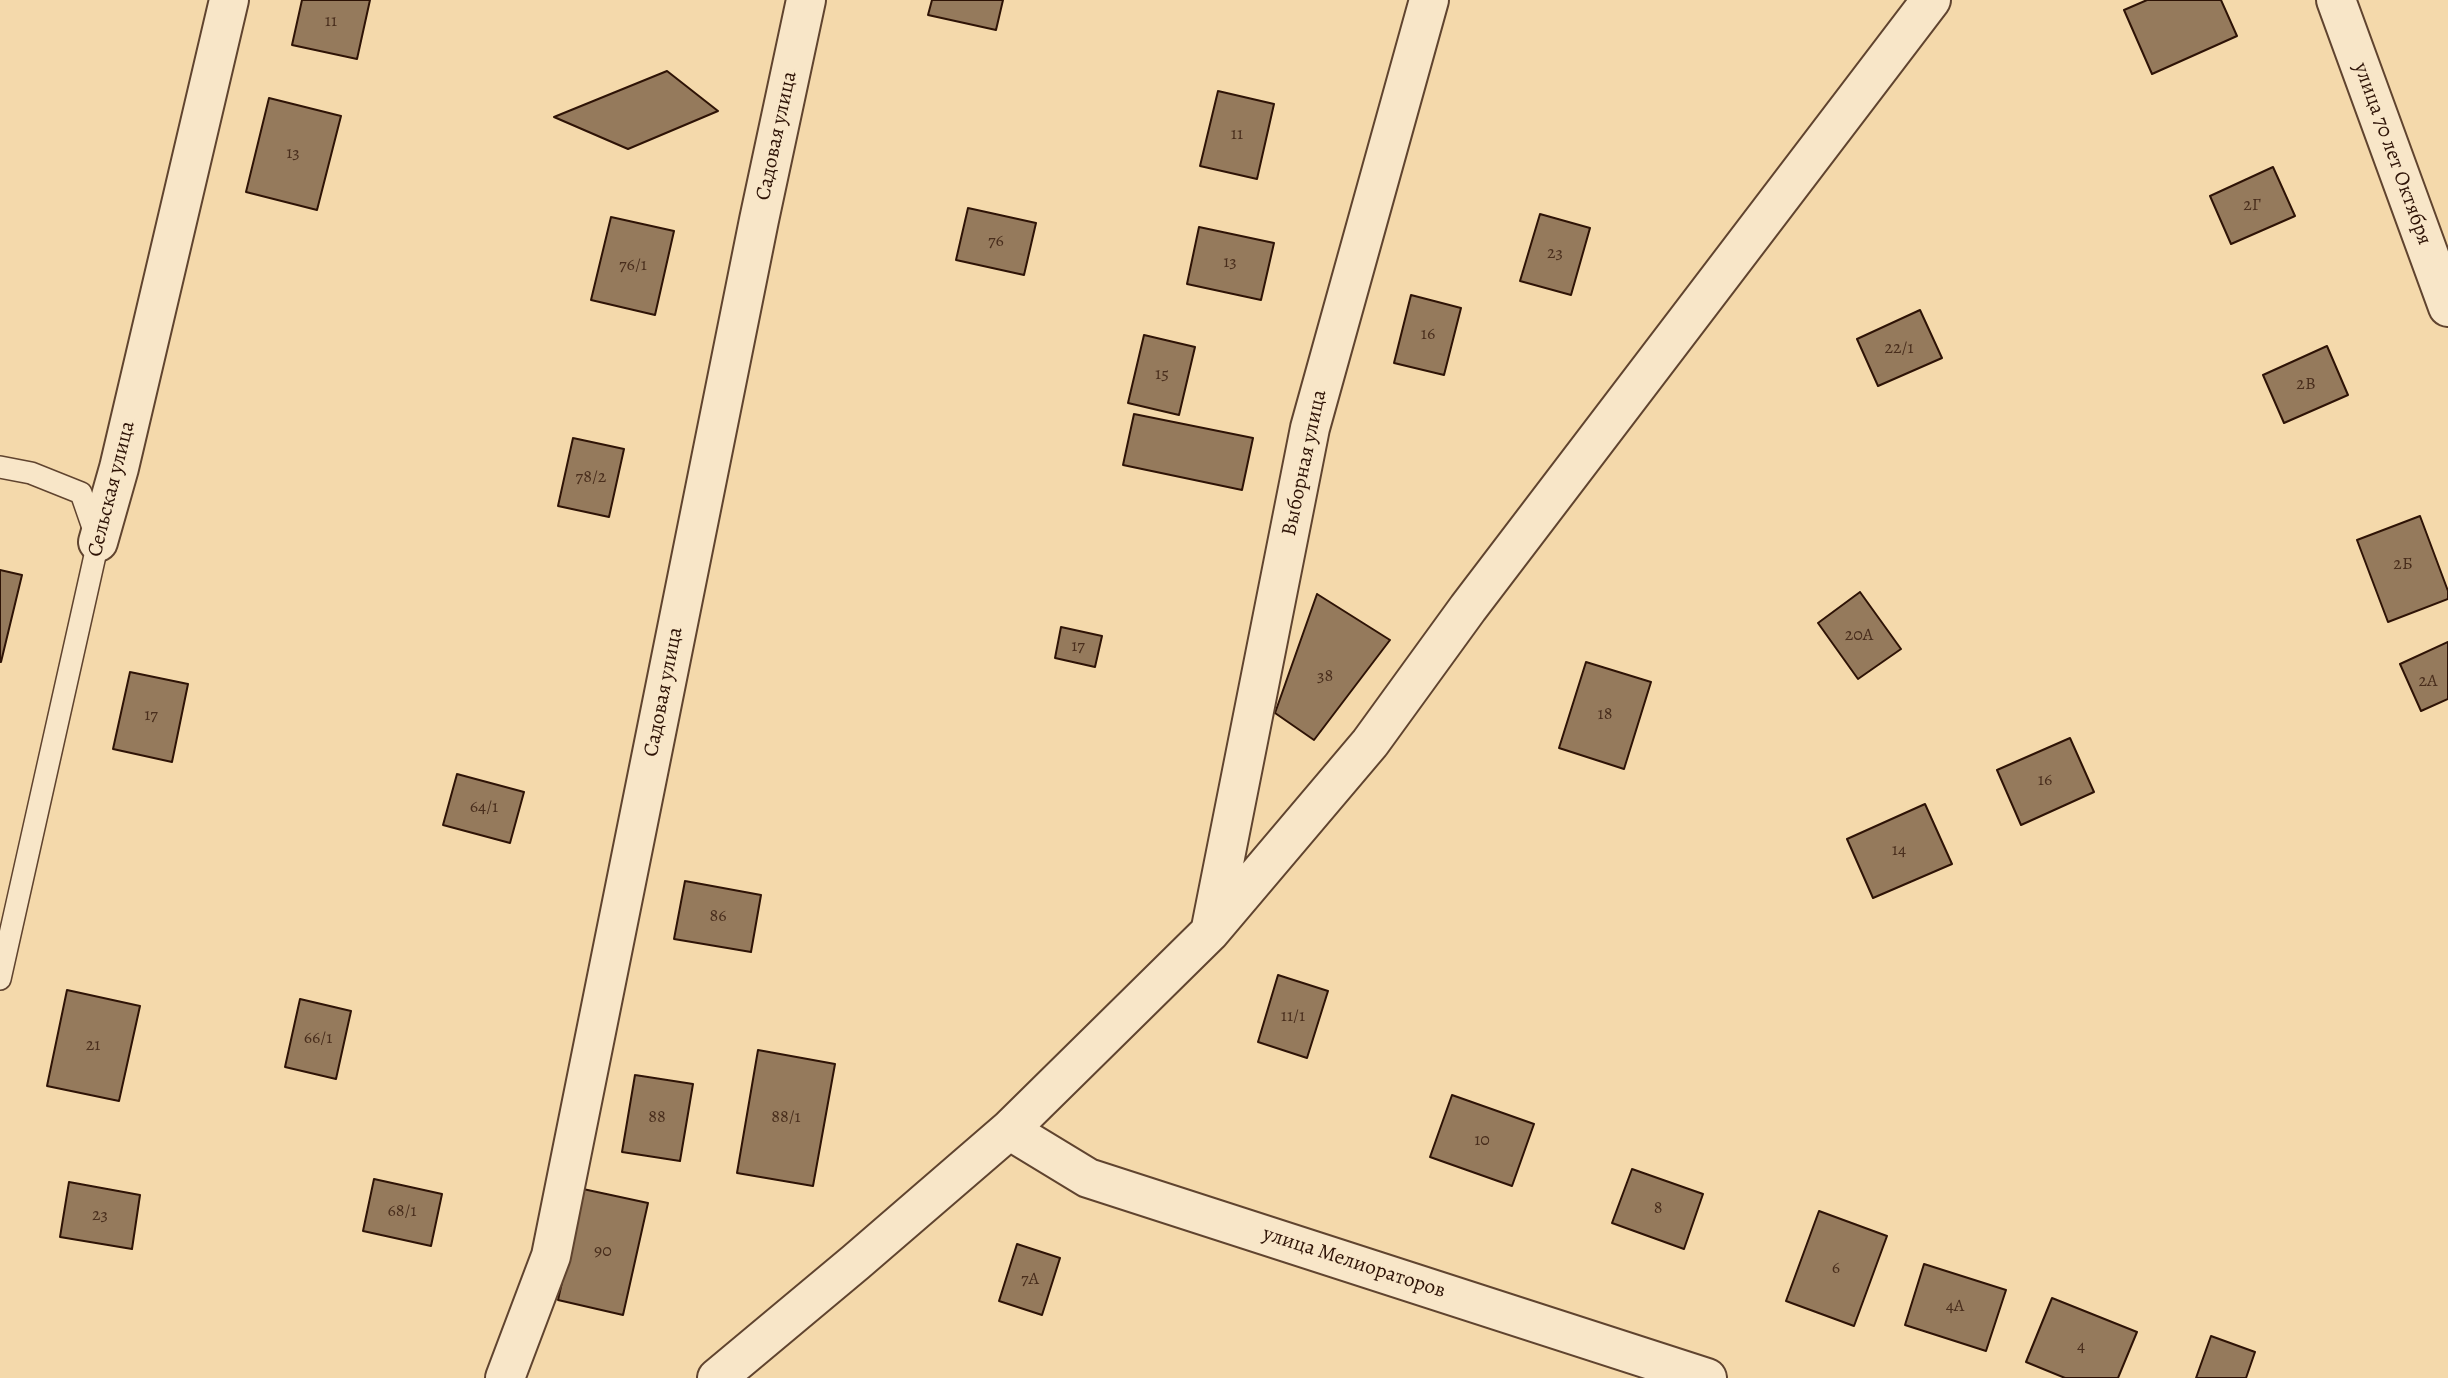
<!DOCTYPE html>
<html>
<head>
<meta charset="utf-8">
<style>
	body { margin:0 }
	canvas { display:block; background:#f4d9ab }
</style>
</head>
<body>
<canvas width="2448" height="1378"></canvas>
<script>
const context = document.querySelector('canvas').getContext('2d');
context.lineJoin = 'round';
function fill(path, color) {
  context.fillStyle = color;
  context.fill(path, 'evenodd');
}
function toPath(rows) {
  const path = new Path2D();
  for (const r of rows) {
    path.moveTo(r[0], r[1]);
    for (let i = 2; i < r.length; i += 2) path.lineTo(r[i], r[i + 1]);
  }
  return path;
}
function trace(path, color, width, dash) {
  context.strokeStyle = color;
  context.lineWidth = width;
  context.lineCap = dash ? 'butt' : 'round';
  context.setLineDash(dash || []);
  context.stroke(path);
}
function drawText(font, color, halo, rows, align = 'center') {
  context.font = font + ' Alegreya,serif';
  context.lineWidth = 7;
  context.setLineDash([]);
  context.textBaseline = 'middle';
  context.strokeStyle = halo;
  context.fillStyle = color;
  for (const [text, x, y, turn = 0] of rows) {
    context.save();
    context.translate(x, y);
    context.rotate((+turn || 0) * Math.PI / 180);
    context.textAlign = isNaN(turn) ? turn : align;
    if (halo) context.strokeText(text, 0, 0);
    context.fillText(text, 0, 0);
    context.restore();
  }
}
const building = toPath([
	[302,0,370,0,357,59,292,45,302,0],
	[932,0,1003,0,996,30,928,15,932,0],
	[2147,0,2221,0,2237,36,2152,74,2124,10,2147,0],
	[667,71,718,111,628,149,554,117,667,71],
	[1218,91,1274,104,1257,179,1200,166,1218,91],
	[269,98,341,116,317,210,246,192,269,98],
	[2273,167,2295,216,2231,244,2210,196,2273,167],
	[968,208,1036,223,1024,275,956,260,968,208],
	[1540,214,1590,228,1571,295,1520,281,1540,214],
	[611,217,674,231,655,315,591,300,611,217],
	[1199,227,1274,243,1261,300,1187,284,1199,227],
	[1411,295,1461,308,1444,375,1394,363,1411,295],
	[1920,310,1942,358,1878,386,1857,339,1920,310],
	[1144,335,1195,347,1179,415,1128,403,1144,335],
	[2327,346,2348,395,2284,423,2263,375,2327,346],
	[1134,414,1253,438,1242,490,1123,465,1134,414],
	[573,438,624,449,609,517,558,506,573,438],
	[2420,516,2448,591,2448,599,2388,622,2357,540,2420,516],
	[0,570,22,575,1,662,0,662,0,570],
	[1860,592,1901,649,1858,679,1818,623,1860,592],
	[1317,594,1390,640,1314,740,1275,713,1317,594],
	[1061,627,1102,636,1095,667,1055,658,1061,627],
	[2448,642,2448,699,2421,711,2400,664,2448,642],
	[1586,662,1651,682,1624,769,1559,748,1586,662],
	[130,672,188,684,172,762,113,749,130,672],
	[2070,738,2094,792,2021,825,1997,770,2070,738],
	[457,774,524,792,510,843,443,825,457,774],
	[1925,804,1952,864,1873,898,1847,839,1925,804],
	[685,881,761,895,751,952,674,939,685,881],
	[1278,975,1328,991,1307,1058,1258,1042,1278,975],
	[67,990,140,1006,119,1101,47,1086,67,990],
	[300,999,351,1011,336,1079,285,1067,300,999],
	[758,1050,835,1064,813,1186,737,1173,758,1050],
	[635,1075,693,1084,680,1161,622,1152,635,1075],
	[1452,1095,1534,1124,1512,1186,1430,1157,1452,1095],
	[1632,1169,1703,1194,1684,1249,1612,1223,1632,1169],
	[374,1179,442,1194,431,1246,363,1231,374,1179],
	[69,1182,140,1195,132,1249,60,1237,69,1182],
	[583,1189,648,1203,623,1315,558,1300,583,1189],
	[1819,1211,1887,1236,1854,1326,1786,1301,1819,1211],
	[1017,1244,1060,1258,1042,1315,999,1301,1017,1244],
	[1924,1264,2006,1290,1986,1351,1905,1325,1924,1264],
	[2052,1298,2137,1332,2118,1378,2065,1378,2026,1362,2052,1298],
	[2211,1336,2255,1352,2246,1378,2196,1378,2211,1336]
]);
fill(building, '#957a5c');
trace(building, '#2e1306', 2);
const lane = toPath([
	[0,467,31,473,81,493,98,542,0,979]
]);
const street = toPath([
	[2336,0,2448,307],
	[98,542,119,468,229,0],
	[1211,928,1310,428,1429,0],
	[1009,1130,1088,1178,1707,1378],
	[505,1378,551,1256,759,220,806,0],
	[717,1378,856,1262,1009,1130,1210,932,1370,743,1468,608,1931,0]
]);
trace(lane, '#60442f', 24);
trace(street, '#60442f', 42);
trace(lane, '#f8e6c8', 21);
trace(street, '#f8e6c8', 38);
drawText('18px', '#482d1c', null, [
	["11",331,22],
	["11",1237,135],
	["13",293,154],
	["2Г",2252,206],
	["76",996,242],
	["23",1555,254],
	["13",1230,263],
	["76/1",633,266],
	["16",1428,335],
	["22/1",1899,349],
	["15",1162,375],
	["2В",2306,385],
	["78/2",591,478],
	["2Б",2403,565],
	["20А",1859,636],
	["17",1078,647],
	["38",1325,677],
	["2А",2428,682],
	["18",1605,715],
	["17",151,716],
	["16",2045,781],
	["64/1",484,808],
	["14",1899,851],
	["86",718,917],
	["11/1",1293,1017],
	["66/1",318,1039],
	["21",93,1046],
	["88",657,1118],
	["88/1",786,1118],
	["10",1482,1141],
	["8",1658,1209],
	["68/1",402,1212],
	["23",100,1216],
	["90",603,1252],
	["6",1836,1269],
	["7А",1030,1280],
	["4А",1955,1307],
	["4",2081,1347]
]);
drawText('21px', '#2e1306', '#f8e6c8', [
	["Садовая улица",777,136,-78],
	["улица 70 лет Октября",2392,154,70],
	["Выборная улица",1305,463,-78],
	["Сельская улица",112,489,-76],
	["Садовая улица",664,692,-79],
	["улица Мелиораторов",1354,1263,18]
]);
</script>
</body>
</html>
